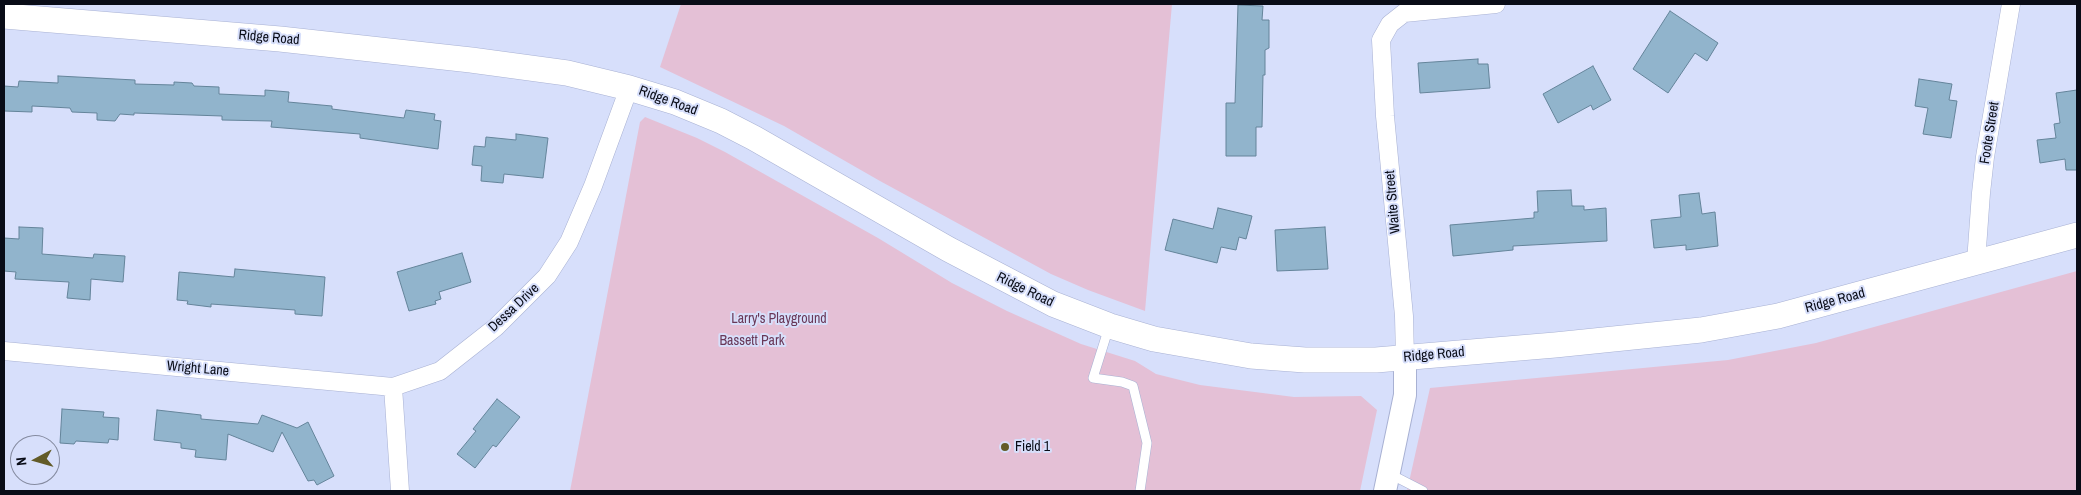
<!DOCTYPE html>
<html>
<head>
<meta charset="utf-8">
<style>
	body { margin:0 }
	#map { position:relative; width:2081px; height:495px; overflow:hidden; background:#d7dffb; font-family:"Archivo Narrow",sans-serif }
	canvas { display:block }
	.frame { position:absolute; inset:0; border:5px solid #090c17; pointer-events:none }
	.north { position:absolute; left:10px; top:435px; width:50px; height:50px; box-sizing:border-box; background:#d7dffb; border:1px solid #858ba0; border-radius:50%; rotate:264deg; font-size:14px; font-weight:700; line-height:20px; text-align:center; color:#090c17 }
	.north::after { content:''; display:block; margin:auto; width:18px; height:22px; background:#625b28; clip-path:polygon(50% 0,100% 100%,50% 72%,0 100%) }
</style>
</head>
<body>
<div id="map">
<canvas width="2081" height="495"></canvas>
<div class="frame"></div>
<div class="north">N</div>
</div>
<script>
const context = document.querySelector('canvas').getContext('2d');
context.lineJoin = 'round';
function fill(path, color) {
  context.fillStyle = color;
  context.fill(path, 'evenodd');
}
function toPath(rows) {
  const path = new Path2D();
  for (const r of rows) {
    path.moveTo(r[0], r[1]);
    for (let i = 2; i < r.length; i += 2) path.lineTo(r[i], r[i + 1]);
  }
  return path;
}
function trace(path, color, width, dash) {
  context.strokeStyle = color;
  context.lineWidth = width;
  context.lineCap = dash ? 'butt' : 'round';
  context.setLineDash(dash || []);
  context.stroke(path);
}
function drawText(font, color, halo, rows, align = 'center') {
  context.font = font + ' "Archivo Narrow",sans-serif';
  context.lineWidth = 4;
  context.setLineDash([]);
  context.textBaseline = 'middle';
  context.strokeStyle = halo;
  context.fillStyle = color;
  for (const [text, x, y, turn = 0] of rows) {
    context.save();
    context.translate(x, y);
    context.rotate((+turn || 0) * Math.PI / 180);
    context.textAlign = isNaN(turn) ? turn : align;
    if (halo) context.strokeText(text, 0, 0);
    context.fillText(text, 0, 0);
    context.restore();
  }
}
fill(toPath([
	[681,4,1172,4,1145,311,1088,290,1051,274,880,181,784,126,660,67],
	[645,117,697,138,725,152,878,238,952,283,1007,311,1081,344,1135,361,1156,374,1200,385,1294,397,1361,396,1377,410,1360,491,570,491,640,122],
	[2077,271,2077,491,1407,491,1430,388,1728,360,1816,343]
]), '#e4c0d6');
const building = toPath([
	[1238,5,1263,6,1262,20,1269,20,1269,48,1265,50,1265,75,1263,75,1262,127,1256,127,1256,156,1226,156,1226,103,1235,103,1238,5],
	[1670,11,1718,43,1707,61,1695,53,1668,93,1633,69,1670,11],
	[1478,59,1478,64,1488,64,1490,88,1420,93,1418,63,1478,59],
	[1593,66,1611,100,1593,110,1591,105,1558,123,1543,94,1593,66],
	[58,76,135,80,135,84,174,85,174,82,192,83,194,86,219,87,219,94,265,96,265,90,289,92,288,102,332,106,332,109,404,118,406,110,435,114,434,120,441,121,438,149,360,138,360,134,271,127,272,121,222,120,222,116,134,113,134,115,120,114,115,121,97,120,97,113,72,112,70,108,32,106,32,112,4,111,4,86,18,87,19,81,58,83,58,76],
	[1919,79,1952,84,1949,100,1957,101,1951,138,1923,134,1928,108,1915,106,1919,79],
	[2077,90,2077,170,2066,170,2065,159,2040,163,2037,140,2056,138,2054,124,2060,123,2056,93,2077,90],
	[516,134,548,138,543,178,504,174,503,183,481,181,482,166,472,165,474,146,485,147,486,137,516,140,516,134],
	[1571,190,1572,206,1584,206,1584,210,1606,208,1607,241,1513,246,1513,250,1453,256,1450,225,1534,218,1534,212,1538,212,1537,191,1571,190],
	[1699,193,1702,214,1715,212,1718,246,1686,250,1686,245,1654,248,1651,220,1681,217,1679,195,1699,193],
	[1218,208,1252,216,1246,239,1239,237,1236,250,1221,247,1217,263,1165,250,1173,219,1213,229,1218,208],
	[19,227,43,228,42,254,93,258,94,254,125,256,123,282,91,279,90,300,67,298,69,282,15,279,16,272,4,271,4,238,19,239,19,227],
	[1325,227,1328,269,1277,271,1275,230,1325,227],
	[462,253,471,282,439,292,441,299,435,301,436,304,409,311,397,272,462,253],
	[235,269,325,277,322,316,295,314,295,310,211,304,211,307,187,304,188,301,177,300,179,272,234,277,235,269],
	[497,399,520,417,496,447,493,445,475,468,457,454,476,431,473,429,497,399],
	[62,409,104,412,103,417,119,418,118,440,109,439,108,443,76,441,74,444,60,443,62,409],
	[157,410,201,415,201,419,258,424,262,415,297,428,308,422,334,476,317,485,314,480,308,481,282,432,273,452,228,434,226,460,195,457,196,450,181,448,181,443,154,440,157,410]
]);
fill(building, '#91b4cc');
trace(building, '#64849a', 1);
const service = toPath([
	[1109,327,1093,378,1122,382,1133,386,1147,443,1140,491],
	[1390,474,1423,491]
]);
const minor = toPath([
	[1976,262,1981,193,1985,157,2011,4],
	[4,351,393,387],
	[1405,358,1404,316,1385,116,1381,40,1390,24,1404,13,1496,4],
	[400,491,393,387,440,371,496,327,547,276,569,242,593,186,629,88]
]);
const tertiary = toPath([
	[1385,491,1405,395,1405,358]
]);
const secondary = toPath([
	[4,16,280,39,471,60,567,73,629,88,675,102,721,121,754,138,948,249,1053,304,1110,326,1154,339,1251,356,1305,360,1376,360,1555,345,1701,330,1778,316,2077,235]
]);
trace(service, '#a8b1d3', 10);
trace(minor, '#a8b1d3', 19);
trace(tertiary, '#a8b1d3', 24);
trace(secondary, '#a8b1d3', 26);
trace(service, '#fff', 9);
trace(minor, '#fff', 18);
trace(tertiary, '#fff', 22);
trace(secondary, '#fff', 25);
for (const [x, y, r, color] of [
	[1005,447,5,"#625b28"]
]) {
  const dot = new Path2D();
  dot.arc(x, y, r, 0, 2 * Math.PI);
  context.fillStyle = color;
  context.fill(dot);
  trace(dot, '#d7dffb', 2);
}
drawText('14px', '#090c17', '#d7dffb', [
	["Ridge Road",269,38,5],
	["Ridge Road",668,101,20],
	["Foote Street",1990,133,-81],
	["Waite Street",1393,202,-95],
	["Ridge Road",1025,290,26],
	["Ridge Road",1835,301,-15],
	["Dessa Drive",514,308,-43],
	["Ridge Road",1434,355,-5],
	["Wright Lane",198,369,5]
]);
drawText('14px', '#693858', '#d7dffb', [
	["Larry's Playground",779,319],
	["Bassett Park",752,341]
]);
drawText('14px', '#090c17', '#d7dffb', [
	["Field 1",1015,447]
], 'left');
</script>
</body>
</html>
